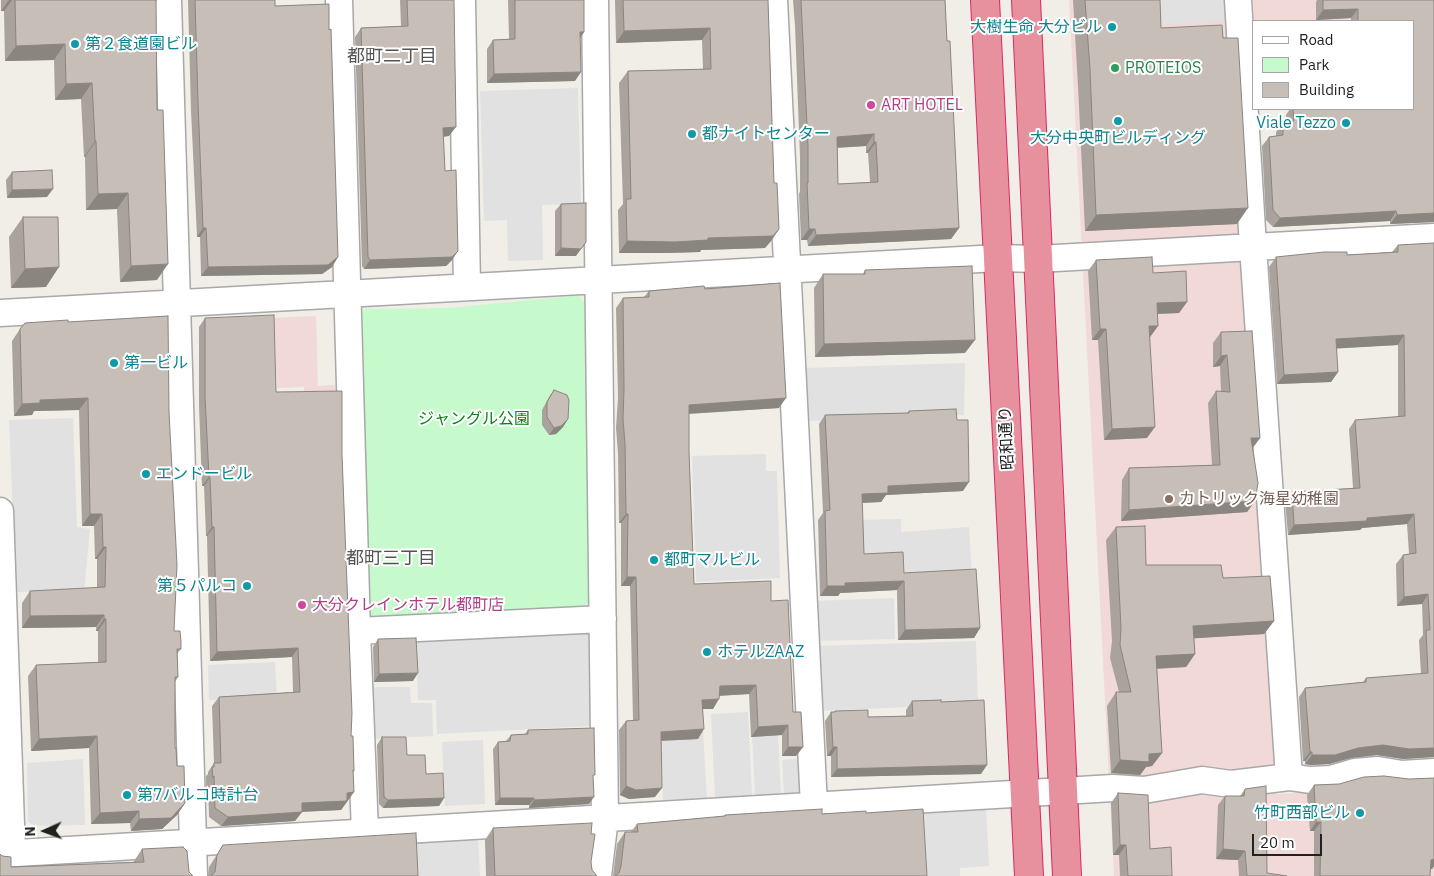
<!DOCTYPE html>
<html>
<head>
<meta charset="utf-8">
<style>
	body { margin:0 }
	#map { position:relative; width:1434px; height:876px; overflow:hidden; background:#f1eee8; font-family:"IBM Plex Sans",sans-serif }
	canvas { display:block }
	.legend { position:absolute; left:1252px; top:20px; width:162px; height:90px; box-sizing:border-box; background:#fff; border:1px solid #a6a6a6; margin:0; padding:6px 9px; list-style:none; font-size:15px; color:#212121 }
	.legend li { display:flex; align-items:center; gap:10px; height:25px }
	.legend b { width:25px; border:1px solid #a6a6a6 }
	.north { position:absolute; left:20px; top:806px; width:50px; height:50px; -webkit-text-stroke:4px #fff; paint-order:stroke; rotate:268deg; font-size:14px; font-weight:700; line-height:20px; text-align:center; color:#212121 }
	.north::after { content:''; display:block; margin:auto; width:18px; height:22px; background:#212121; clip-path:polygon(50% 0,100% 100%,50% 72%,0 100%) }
	.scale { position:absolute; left:1252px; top:834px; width:70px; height:22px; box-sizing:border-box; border:2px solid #212121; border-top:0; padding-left:6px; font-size:15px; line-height:18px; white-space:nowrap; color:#212121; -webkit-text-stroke:4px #fff; paint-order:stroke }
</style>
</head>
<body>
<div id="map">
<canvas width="1434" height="876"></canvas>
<ul class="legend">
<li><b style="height:6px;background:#fff"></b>Road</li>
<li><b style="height:14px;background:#c6facc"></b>Park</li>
<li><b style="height:14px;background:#c6beb7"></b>Building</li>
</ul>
<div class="north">N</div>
<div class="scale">20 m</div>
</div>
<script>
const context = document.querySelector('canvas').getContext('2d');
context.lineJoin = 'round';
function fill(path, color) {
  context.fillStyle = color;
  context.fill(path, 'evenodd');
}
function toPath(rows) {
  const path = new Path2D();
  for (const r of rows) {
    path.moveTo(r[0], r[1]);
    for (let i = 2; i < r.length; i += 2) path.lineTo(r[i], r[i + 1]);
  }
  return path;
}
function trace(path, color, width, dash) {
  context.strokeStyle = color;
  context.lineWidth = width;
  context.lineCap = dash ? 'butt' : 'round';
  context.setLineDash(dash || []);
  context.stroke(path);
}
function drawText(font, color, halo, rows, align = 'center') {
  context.font = font + ' "IBM Plex Sans","Noto Sans JP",sans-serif';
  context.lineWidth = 4;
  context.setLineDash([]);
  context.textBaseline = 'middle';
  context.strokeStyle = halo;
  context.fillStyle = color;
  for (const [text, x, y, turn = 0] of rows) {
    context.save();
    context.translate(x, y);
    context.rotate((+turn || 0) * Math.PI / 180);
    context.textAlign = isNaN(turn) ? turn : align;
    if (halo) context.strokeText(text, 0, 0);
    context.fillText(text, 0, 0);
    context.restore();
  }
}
fill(toPath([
	[1069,0,1233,0,1276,794,1434,786,1434,876,1114,876],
	[1253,0,1399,0,1401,21,1254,21],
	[316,316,318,386,335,385,335,395,304,397,304,387,277,388,274,318]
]), '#f1d9d7');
fill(toPath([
	[572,296,579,296,585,304,588,603,580,611,375,619,367,613,358,317,365,309,449,308]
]), '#c6facc');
fill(toPath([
	[1152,0,1228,0,1229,21,1153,25],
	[578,88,581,204,542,205,543,260,508,261,507,220,484,221,480,91],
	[965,363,964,415,805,421,803,368],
	[73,418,77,527,90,529,84,593,16,592,9,420],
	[766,454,766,471,777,471,780,578,696,582,692,456],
	[901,519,901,532,969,527,972,575,905,579,904,558,860,558,859,520],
	[894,598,895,639,815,641,814,601],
	[589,630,590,726,437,734,436,700,418,700,416,638],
	[976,641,978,704,817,711,814,646],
	[275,662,277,698,209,700,208,665],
	[370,687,410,687,411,703,432,703,433,736,371,739],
	[748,712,752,796,715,798,711,714],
	[751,712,777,712,781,795,755,796],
	[702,715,707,798,663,800,660,717],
	[483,740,485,804,445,806,442,742],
	[803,758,804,794,784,795,782,760],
	[83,759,85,825,35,826,28,822,27,763],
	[986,809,989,866,960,868,960,876,923,876,919,813],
	[478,837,480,876,418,876,416,842]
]), '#e1e1e1');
const minor = toPath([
	[168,0,194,876],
	[339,0,357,631,365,832],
	[462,0,467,287],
	[595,0,605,818,598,876],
	[774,0,814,806],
	[1238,0,1253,246,1289,777],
	[0,313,998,258,1038,259,1434,237],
	[0,511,12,853],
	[357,631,603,619],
	[0,854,1063,791,1113,788,1144,790,1202,780,1231,784,1289,777,1310,780,1331,779,1355,772,1378,770,1402,774,1434,772]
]);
const highway = toPath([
	[985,0,1029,876],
	[1026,0,1067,876]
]);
trace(minor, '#a8a8a8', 29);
trace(highway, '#db2961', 30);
trace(minor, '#fff', 26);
trace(highway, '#e7919e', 28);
fill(toPath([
	[1,0,157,0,156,2,157,280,120,282,117,209,86,210,85,157,84,157,81,99,55,100,54,60,5,61,4,11,1,11],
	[188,0,275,0,275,6,329,30,338,257,332,267,322,274,201,276,200,237,197,237,191,111],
	[400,0,454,0,449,136,443,137,445,171,452,260,446,266,364,269,362,266,355,37,361,28,401,26],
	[508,0,584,0,584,32,580,37,575,81,487,83,487,49,493,40,509,39],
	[615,0,768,0,774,183,779,229,771,241,765,248,701,250,700,252,666,253,619,253,618,210,623,204,619,83,628,71,703,69,702,40,616,43],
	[793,0,945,0,947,41,959,228,951,239,808,246,807,240,801,240,799,194,800,191,800,157,795,26],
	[866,146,866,153,868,153,870,182,838,184,837,148],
	[1073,0,1160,0,1161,28,1237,224,1085,231,1078,86],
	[1317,0,1434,0,1434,222,1390,224,1390,221,1273,227,1266,220,1262,146,1269,137,1276,136,1276,132,1283,122,1287,122,1286,115,1290,109,1413,109,1413,21,1351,21,1351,18,1316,20,1316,2],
	[12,172,47,197,7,198,6,180],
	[561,204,576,256,555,256,555,211],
	[23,217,46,287,11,288,9,237],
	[1434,243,1434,757,1403,759,1377,755,1351,758,1329,764,1311,765,1305,764,1305,761,1303,761,1299,697,1305,688,1363,682,1366,678,1421,674,1419,640,1423,635,1422,604,1397,606,1396,564,1403,555,1409,554,1407,524,1362,528,1360,530,1288,535,1285,501,1292,492,1353,488,1349,429,1355,420,1398,417,1398,345,1336,348,1338,372,1331,382,1277,384,1269,267,1276,257,1347,255,1392,252,1398,245],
	[1096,260,1153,273,1187,302,1179,313,1157,314,1158,326,1150,337,1147,438,1104,440,1098,340,1092,340,1088,271],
	[865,270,965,353,815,357,814,288,823,274,863,274],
	[705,289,779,408,689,414,689,452,694,584,771,601,793,712,803,747,796,756,782,756,782,735,751,737,749,694,719,696,713,709,703,709,698,739,661,741,655,797,629,799,620,795,619,730,626,721,633,720,630,586,621,586,621,523,619,523,618,453,616,428,618,398,616,308,623,298,644,297,649,291],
	[205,318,276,392,342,455,351,736,354,771,353,773,354,792,341,810,302,812,295,821,221,826,209,817,208,785,206,787,206,776,208,774,208,772,214,763,212,706,219,697,293,692,292,657,210,661,207,536,206,536,204,486,202,486,199,406,199,327],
	[68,322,169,412,174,631,181,649,177,654,178,677,175,682,175,748,177,766,185,803,177,815,162,829,131,831,130,823,91,824,89,748,31,751,28,676,36,665,98,662,98,631,96,631,96,627,22,628,22,603,30,591,97,588,97,559,95,559,94,526,82,526,79,410,34,411,32,415,14,416,12,341,20,329],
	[1221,332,1260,438,1252,448,1255,501,1247,512,1121,521,1122,480,1129,468,1212,465,1208,403,1216,391,1221,392,1220,366,1213,367,1213,343],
	[554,390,568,419,563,427,556,434,549,435,542,425,542,410,549,397],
	[909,411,963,491,886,495,881,502,862,503,864,554,904,573,980,628,974,638,898,640,897,590,840,593,838,596,820,596,818,520,823,513,819,424,825,415,907,413],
	[1116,527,1146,565,1223,578,1274,621,1264,634,1194,638,1195,654,1186,667,1157,669,1162,753,1152,766,1146,767,1140,775,1111,773,1107,706,1116,692,1119,692,1110,658,1112,641,1106,540],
	[378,639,413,681,374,682,373,647],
	[912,701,941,702,981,774,831,777,831,756,827,756,825,721,831,712,834,712,835,711,868,717,906,716,906,710],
	[528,730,593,777,589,804,529,808,529,805,495,805,493,749,498,742,506,741,511,735,525,734],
	[382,737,407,755,426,774,444,798,439,806,383,808,379,804,377,745],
	[1434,778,1434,866,1432,869,1430,869,1430,876,1314,876,1314,831,1310,831,1307,795,1314,785,1339,784],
	[1245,789,1267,873,1287,876,1239,876,1238,860,1216,859,1218,805,1225,796,1240,796],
	[1118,793,1150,849,1172,876,1120,876,1119,855,1113,855,1111,803],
	[866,813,927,876,613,876,617,844,625,832,631,832,637,824,724,816,725,815],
	[493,828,591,834,591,862,592,870,597,876,486,876,485,840],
	[223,845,418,876,208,876,209,867],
	[142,849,189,872,11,867,134,862,134,861]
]), '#aaa39d');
fill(toPath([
	[9,0,12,0,4,11,1,11],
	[1358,9,1351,18,1316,20,1323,10],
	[710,28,702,40,616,43,624,31],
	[580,32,584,32,578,41],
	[65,44,54,60,5,61,16,46],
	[581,72,575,81,487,83,494,74],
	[92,83,81,99,55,100,66,84],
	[456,127,449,136,437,137,443,128],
	[874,134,866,146,829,148,837,137],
	[95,141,96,141,85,157,84,157],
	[874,142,876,142,868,153,866,153],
	[53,189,47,197,7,198,12,190],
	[128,193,117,209,86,210,98,194],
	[1248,208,1237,224,1085,231,1096,215],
	[1396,211,1390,221,1273,227,1280,218],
	[1434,213,1434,222,1390,224,1397,215],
	[203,228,206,228,200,237,197,237],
	[959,228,951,239,808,246,816,235],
	[779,229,771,241,765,248,701,250,700,252,666,253,619,253,627,241,708,238],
	[809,229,815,229,807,240,801,240],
	[586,242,576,256,555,256,561,248],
	[458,251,452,260,446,266,364,269,370,260],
	[338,257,332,267,322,274,201,276,208,267],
	[168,264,157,280,120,282,131,266],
	[59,267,46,287,11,288,25,269],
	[1187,302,1179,313,1149,314,1157,303],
	[1149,326,1158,326,1150,337,1141,338],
	[1100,329,1106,329,1098,340,1092,340],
	[1404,335,1398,345,1329,349,1336,339],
	[975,340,965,353,815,357,824,344],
	[1227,355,1220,366,1213,367,1221,356],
	[1338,372,1331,382,1277,384,1284,375],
	[88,398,79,410,34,411,32,415,14,416,22,404,40,400],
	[786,398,779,408,682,414,689,405],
	[568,419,563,427,556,434,549,435,554,428],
	[1155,427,1147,438,1104,440,1112,429],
	[1251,438,1260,438,1252,449],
	[209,477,210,477,204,486,202,486],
	[969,482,963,491,886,495,881,502,855,503,862,494,888,486],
	[1255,501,1247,512,1121,521,1129,510],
	[90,514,102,514,94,526,82,526],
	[626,514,628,514,621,523,619,523],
	[1414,514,1407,524,1362,528,1360,530,1288,535,1294,525],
	[212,527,214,527,207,536,206,536],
	[103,547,106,547,97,559,95,559],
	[627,577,636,577,630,586,621,586],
	[904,581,897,590,840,593,838,596,820,596,827,586,845,583],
	[1428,594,1422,604,1397,606,1404,597],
	[104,615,96,627,22,628,30,616],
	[104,619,106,619,98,631,96,631],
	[1274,621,1264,634,1184,639,1193,626],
	[980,628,974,638,898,640,905,630],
	[298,648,292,657,210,661,217,652],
	[1195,654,1186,667,1147,669,1156,656],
	[418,673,413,681,374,682,379,674],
	[756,685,749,694,713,696,720,686],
	[719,699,713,709,696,709,702,700],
	[788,725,782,735,751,737,758,727],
	[704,729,698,739,654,741,661,732],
	[97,736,89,748,31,751,39,739],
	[1383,745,1434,748,1434,757,1403,759,1377,755,1351,758,1329,764,1311,765,1305,764,1312,755,1358,748],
	[788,747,803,747,796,756,782,756],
	[833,747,837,747,831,756,827,756],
	[1310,752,1312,752,1305,761,1303,761],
	[1162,753,1152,766,1146,767,1140,775,1111,773,1120,760,1149,754],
	[987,765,981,774,831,777,837,769],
	[626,786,662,788,655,797,629,799,620,795],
	[354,792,341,810,295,812,302,803],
	[594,797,589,804,529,808,534,800],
	[444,798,439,806,383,808,388,800],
	[500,798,534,798,529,805,495,805],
	[185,803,177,815,162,829,131,831,139,819],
	[139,811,130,823,91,824,100,813],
	[302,812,295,821,221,826,228,817],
	[1316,822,1321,822,1314,831,1310,831],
	[1120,845,1126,845,1119,855,1113,855],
	[1223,849,1245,851,1238,860,1216,859],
	[1434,859,1434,866,1432,869,1425,869,1431,860]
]), '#8b8580');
const building = toPath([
	[15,0,156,0,157,110,163,110,168,264,131,266,128,193,98,194,96,141,95,141,92,83,66,84,65,44,16,46,15,0],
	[195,0,275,0,275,6,329,4,329,30,331,29,338,257,328,265,208,267,206,228,203,228,198,102,195,0],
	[407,0,454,0,456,127,443,128,445,171,456,170,458,251,452,257,370,260,368,257,361,28,408,26,407,0],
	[515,0,584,0,584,32,580,32,581,72,494,74,493,40,515,39,515,0],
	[623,0,768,0,774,183,777,183,779,229,773,236,708,238,708,240,675,242,627,241,626,199,631,199,628,71,711,69,710,28,624,31,623,0],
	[801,0,945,0,947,41,950,41,959,228,816,235,815,229,809,229,807,183,808,183,808,146,801,0],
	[874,134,874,142,876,142,878,182,838,184,837,137,874,134],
	[1085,0,1160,0,1161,28,1222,25,1223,38,1238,38,1248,208,1096,215,1090,69,1085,0],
	[1323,0,1434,0,1434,213,1397,215,1396,211,1280,218,1273,210,1269,137,1283,135,1283,122,1294,121,1293,109,1413,109,1413,21,1358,21,1358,9,1323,10,1323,0],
	[52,170,53,189,12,190,12,172,52,170],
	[586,203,586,242,581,249,561,248,561,204,586,203],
	[23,217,58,217,59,267,25,269,23,217],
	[1434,243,1434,748,1409,749,1383,745,1358,748,1335,755,1312,755,1312,752,1310,752,1305,688,1366,682,1366,678,1428,673,1426,630,1430,630,1428,594,1404,597,1403,555,1416,553,1414,514,1367,518,1367,521,1294,525,1292,492,1360,488,1355,420,1405,416,1404,335,1336,339,1338,372,1284,375,1276,257,1324,252,1347,252,1347,255,1398,252,1398,245,1434,243],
	[1152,257,1153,273,1186,271,1187,302,1157,303,1158,326,1149,326,1155,427,1112,429,1106,329,1100,329,1096,260,1152,257],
	[972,266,975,340,824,344,823,274,865,274,865,270,972,266],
	[780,283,786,398,689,405,689,452,694,584,771,581,771,601,788,600,793,712,801,712,803,747,788,747,788,725,758,727,756,685,720,686,719,699,702,700,704,729,661,732,662,788,636,790,626,786,626,721,639,720,636,577,627,577,628,514,626,514,625,444,623,419,624,389,623,298,649,297,649,291,704,286,705,289,780,283],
	[274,315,276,392,342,391,342,455,352,713,351,736,353,736,354,771,353,770,354,792,347,793,347,801,302,803,302,812,228,817,215,808,214,776,213,778,212,767,214,767,214,763,221,763,219,697,300,692,298,648,217,652,214,527,212,527,210,477,209,477,205,397,205,318,274,315],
	[168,316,169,412,177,565,174,631,180,631,181,642,181,649,177,649,178,677,175,677,175,748,176,748,177,766,184,766,185,803,171,818,139,819,139,811,100,813,97,736,39,739,36,665,106,662,106,619,104,619,104,615,30,616,30,591,105,587,106,547,103,547,102,514,90,514,88,398,40,400,40,403,22,404,20,329,25,323,68,320,68,322,168,316],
	[1252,331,1260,438,1251,438,1258,483,1255,501,1129,510,1129,468,1220,465,1216,391,1230,392,1227,355,1221,356,1221,332,1252,331],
	[554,390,567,395,569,400,568,419,561,426,554,428,547,417,547,402,554,390],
	[956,409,957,420,968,420,969,482,888,486,888,493,862,494,864,554,903,552,904,573,976,569,980,628,905,630,904,581,845,583,845,586,827,586,825,511,830,510,825,415,909,413,909,411,956,409],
	[1145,526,1146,565,1221,565,1223,578,1270,576,1274,621,1193,626,1195,654,1156,656,1162,753,1149,754,1149,762,1120,760,1116,692,1131,692,1120,645,1121,628,1116,527,1145,526],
	[416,638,418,673,379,674,378,639,416,638],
	[941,700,941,702,984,700,987,765,837,769,837,747,833,747,831,712,835,712,835,711,868,710,868,717,913,716,912,701,941,700],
	[594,728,595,775,593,775,594,797,534,800,534,798,500,798,498,742,510,741,511,735,528,734,528,730,594,728],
	[382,737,406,737,407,755,425,755,426,774,443,773,444,798,388,800,384,797,382,737],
	[1384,776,1409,779,1434,778,1434,859,1431,860,1430,876,1320,876,1321,822,1316,822,1314,785,1339,784,1364,777,1384,776],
	[1266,786,1267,873,1287,876,1247,876,1245,851,1223,849,1225,796,1244,796,1245,789,1266,786],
	[1118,793,1148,795,1150,849,1171,847,1172,876,1128,876,1126,845,1120,845,1118,793],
	[822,809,822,814,866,811,866,813,923,809,927,876,615,876,619,873,621,866,625,832,638,832,637,824,725,816,725,815,822,809],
	[592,823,591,834,595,834,591,862,592,870,597,876,495,876,493,828,592,823],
	[416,833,418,876,211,876,215,872,217,855,223,845,416,833],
	[183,847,187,851,189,872,193,876,0,876,0,854,2,856,11,857,11,867,144,862,142,849,183,847]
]);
fill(building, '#c6beb7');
trace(building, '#8b8580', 1);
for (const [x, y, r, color] of [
	[1112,27,5,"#0f9aa8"],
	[75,44,5,"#0f9aa8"],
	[1115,68,5,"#2e9e5b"],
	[871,105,5,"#d1479c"],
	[1118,121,5,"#0f9aa8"],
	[1346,123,5,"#0f9aa8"],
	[692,134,5,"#0f9aa8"],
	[114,363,5,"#0f9aa8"],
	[146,474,5,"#0f9aa8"],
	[1169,499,5,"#8d6e63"],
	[654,560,5,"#0f9aa8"],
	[247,586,5,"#0f9aa8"],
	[302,605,5,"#d1479c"],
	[707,652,5,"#0f9aa8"],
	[127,795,5,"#0f9aa8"],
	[1360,813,5,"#0f9aa8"]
]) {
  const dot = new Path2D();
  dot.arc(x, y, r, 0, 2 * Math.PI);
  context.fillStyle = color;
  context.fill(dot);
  trace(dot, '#fff', 2);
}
drawText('16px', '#0d838f', '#fff', [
	["大樹生命 大分ビル",1102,27,"right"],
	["第２食道園ビル",85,44],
	["Viale Tezzo",1336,123,"right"],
	["都ナイトセンター",702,134],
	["大分中央町ビルディング",1118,138,"center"],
	["第一ビル",124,363],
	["エンドービル",156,474],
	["都町マルビル",664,560],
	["第５パルコ",237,586,"right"],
	["ホテルZAAZ",717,652],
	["第7バルコ時計台",137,795],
	["竹町西部ビル",1350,813,"right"]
], 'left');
drawText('16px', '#27864d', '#fff', [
	["PROTEIOS",1125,68]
], 'left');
drawText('16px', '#b23c85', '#fff', [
	["ART HOTEL",881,105],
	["大分クレインホテル都町店",312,605]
], 'left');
drawText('16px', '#0c811a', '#fff', [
	["ジャングル公園",474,419]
]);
drawText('16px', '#212121', '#fff', [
	["昭和通り",1007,438,-93]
]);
drawText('16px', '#785e54', '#fff', [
	["カトリック海星幼稚園",1179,499]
], 'left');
drawText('18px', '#545454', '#fff', [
	["都町二丁目",392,57],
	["都町三丁目",391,559]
]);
</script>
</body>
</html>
